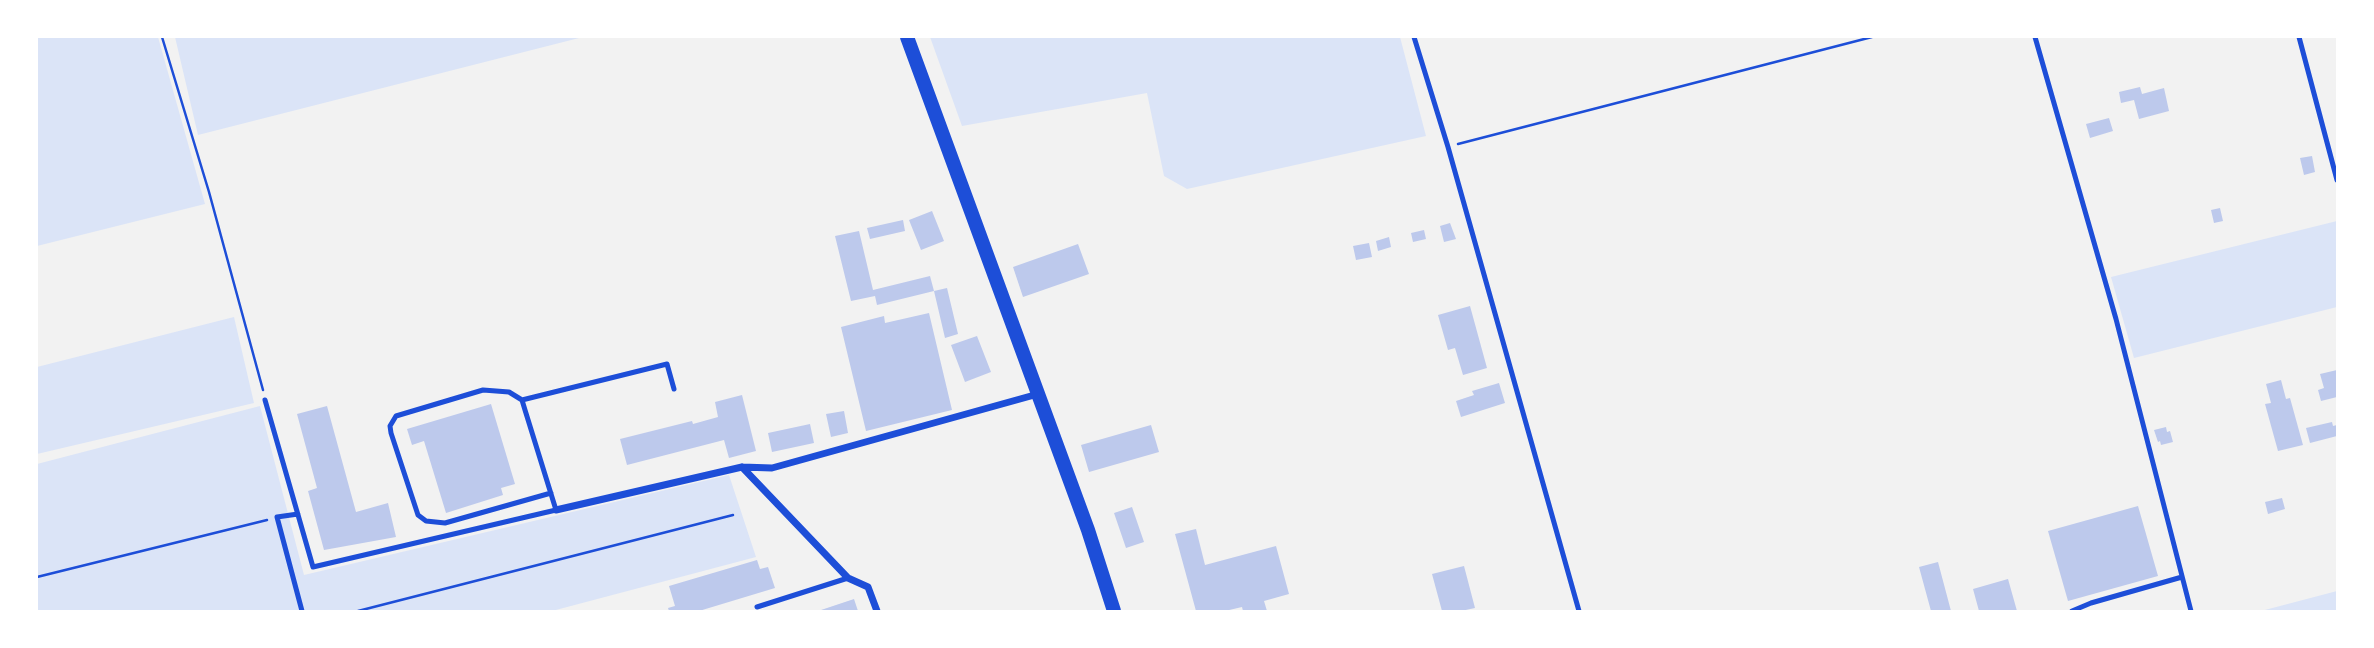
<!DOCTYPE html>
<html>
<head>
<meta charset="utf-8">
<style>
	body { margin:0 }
	#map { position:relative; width:2374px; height:648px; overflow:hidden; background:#f2f2f2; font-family:Barlow,sans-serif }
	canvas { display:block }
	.frame { position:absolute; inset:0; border:38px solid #fff; pointer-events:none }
</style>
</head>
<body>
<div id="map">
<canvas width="2374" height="648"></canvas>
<div class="frame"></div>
</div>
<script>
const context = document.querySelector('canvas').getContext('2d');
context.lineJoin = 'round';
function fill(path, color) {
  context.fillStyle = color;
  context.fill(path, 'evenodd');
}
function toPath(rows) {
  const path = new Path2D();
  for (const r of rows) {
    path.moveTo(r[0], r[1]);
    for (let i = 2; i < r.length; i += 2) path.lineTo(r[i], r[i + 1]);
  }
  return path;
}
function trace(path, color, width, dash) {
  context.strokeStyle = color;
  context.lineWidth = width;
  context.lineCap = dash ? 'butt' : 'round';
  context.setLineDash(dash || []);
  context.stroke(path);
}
fill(toPath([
	[37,37,158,37,205,204,37,246],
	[175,37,583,37,198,135],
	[930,37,1400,37,1426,136,1187,189,1164,176,1147,93,962,126],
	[2337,221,2337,307,2134,358,2111,277],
	[234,317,254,403,37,454,37,367],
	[260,406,304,575,729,475,756,557,552,611,37,611,37,464],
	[2337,591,2337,611,2261,611]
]), '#dbe4f7');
fill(toPath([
	[2140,87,2142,94,2164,88,2169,111,2139,119,2134,100,2121,103,2119,92],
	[2109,118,2113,131,2090,138,2086,124],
	[2312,156,2315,172,2304,175,2300,158],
	[2220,208,2223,221,2214,223,2211,210],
	[932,211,944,241,921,250,909,220],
	[903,220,905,231,870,239,867,228],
	[1450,223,1456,239,1444,242,1440,226],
	[1424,230,1426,239,1413,242,1411,233],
	[859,231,873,290,930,276,934,291,877,305,875,296,851,301,835,236],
	[1389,237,1391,247,1378,251,1376,241],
	[1369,243,1372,257,1356,260,1353,246],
	[1078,244,1089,274,1023,297,1013,267],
	[947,288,958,334,945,338,934,291],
	[1470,306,1487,368,1463,375,1455,348,1448,350,1438,315],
	[929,313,952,410,866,431,841,327,884,316,885,323],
	[977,336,991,372,965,382,951,345],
	[2337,370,2337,397,2321,401,2318,390,2324,388,2320,374],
	[2281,380,2286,399,2290,398,2303,445,2278,451,2265,404,2271,403,2266,384],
	[1499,383,1505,403,1461,417,1456,401,1474,395,1472,391],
	[742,395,756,451,729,458,724,440,627,465,620,439,692,421,693,424,718,417,715,402],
	[491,404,515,484,501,488,503,495,446,513,424,441,412,445,407,429],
	[327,406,356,512,388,503,396,537,324,550,308,491,317,488,297,414],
	[844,411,848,433,831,437,826,414],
	[2332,422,2333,426,2337,425,2337,436,2310,443,2306,428],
	[810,424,814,443,772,452,768,433],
	[1151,425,1159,452,1089,472,1081,445],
	[2166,427,2167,432,2170,431,2173,442,2161,445,2160,441,2158,442,2154,430],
	[2282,498,2285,509,2268,514,2265,502],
	[2138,506,2158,576,2068,601,2048,531],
	[1132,507,1144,542,1126,548,1114,513],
	[1196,529,1205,565,1276,546,1289,594,1264,601,1267,611,1243,611,1242,607,1225,611,1196,611,1175,534],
	[757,560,760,569,768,567,775,588,699,611,669,611,668,608,675,606,669,586],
	[1938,562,1951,611,1931,611,1919,567],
	[1464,566,1475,608,1461,611,1442,611,1432,574],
	[2008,579,2017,611,1979,611,1973,589],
	[854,599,858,611,818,611]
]), '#bdc9ec');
trace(toPath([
	[162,37,209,192,263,390],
	[1458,144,1872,37],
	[37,577,267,520],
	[358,611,733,515]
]), '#1d4ed8', 2.5);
trace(toPath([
	[1414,37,1448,147,1579,611],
	[2035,37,2116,319,2191,611],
	[2299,37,2337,180],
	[265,400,313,567,556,510,525,410,522,400,509,392,483,390,396,416,390,426,391,433,418,515,426,521,445,523,551,493],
	[522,400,667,364,674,389],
	[298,514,277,517,302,611],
	[757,607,848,578],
	[2072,611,2091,603,2182,577]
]), '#1d4ed8', 5);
trace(toPath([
	[742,467,848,578,868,587,877,611],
	[556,510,742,467,772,468,1038,394]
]), '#1d4ed8', 7);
trace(toPath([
	[907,37,1088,530,1114,611]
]), '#1d4ed8', 14);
</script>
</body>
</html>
